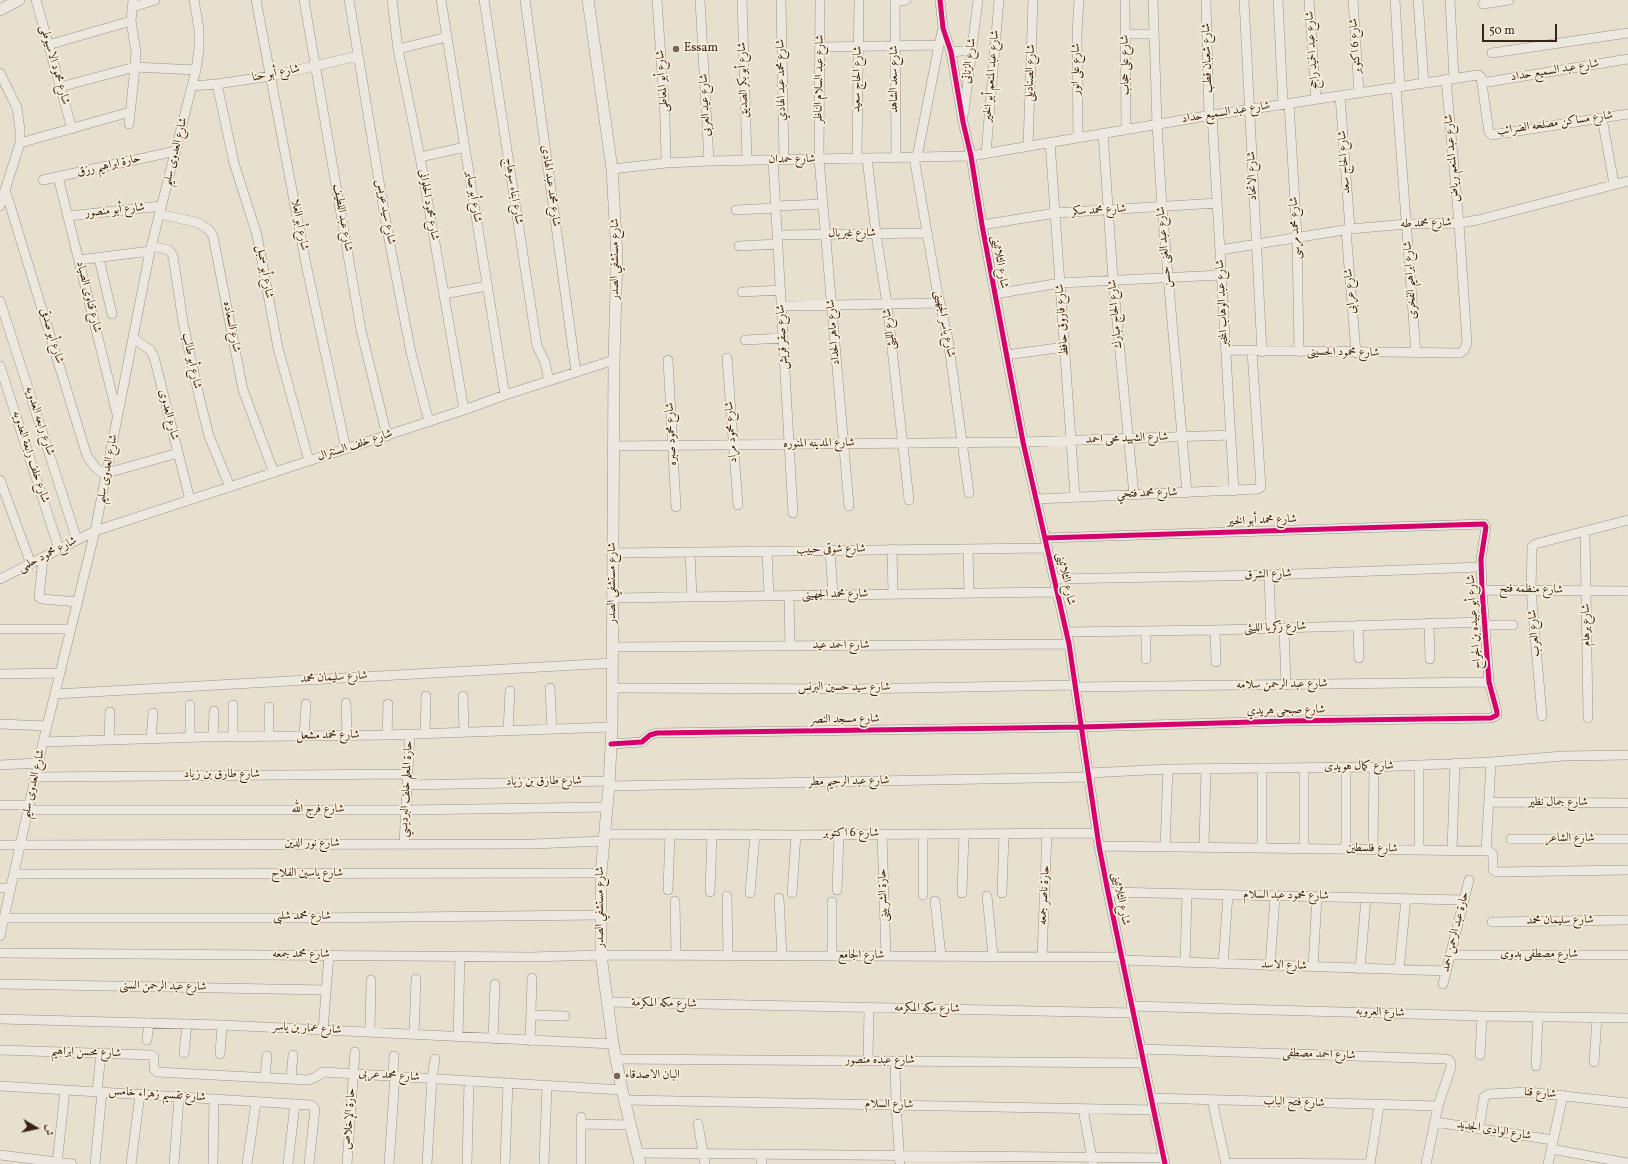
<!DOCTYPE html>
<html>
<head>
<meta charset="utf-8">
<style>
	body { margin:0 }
	#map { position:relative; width:1628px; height:1164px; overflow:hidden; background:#e8e0ce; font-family:Vollkorn,Amiri,serif }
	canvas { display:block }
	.north { position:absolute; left:16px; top:1108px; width:40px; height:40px; -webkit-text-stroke:3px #f7edd9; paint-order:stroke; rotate:99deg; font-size:11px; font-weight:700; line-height:16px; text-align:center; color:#362419 }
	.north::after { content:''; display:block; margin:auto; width:14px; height:18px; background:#362419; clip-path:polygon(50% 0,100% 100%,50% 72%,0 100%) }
	.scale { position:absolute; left:1482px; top:24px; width:75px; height:18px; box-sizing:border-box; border:2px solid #362419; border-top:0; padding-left:5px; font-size:12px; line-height:14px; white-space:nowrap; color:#362419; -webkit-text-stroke:3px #f7edd9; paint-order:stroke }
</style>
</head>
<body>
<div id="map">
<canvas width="1628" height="1164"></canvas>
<div class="north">ش</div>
<div class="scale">50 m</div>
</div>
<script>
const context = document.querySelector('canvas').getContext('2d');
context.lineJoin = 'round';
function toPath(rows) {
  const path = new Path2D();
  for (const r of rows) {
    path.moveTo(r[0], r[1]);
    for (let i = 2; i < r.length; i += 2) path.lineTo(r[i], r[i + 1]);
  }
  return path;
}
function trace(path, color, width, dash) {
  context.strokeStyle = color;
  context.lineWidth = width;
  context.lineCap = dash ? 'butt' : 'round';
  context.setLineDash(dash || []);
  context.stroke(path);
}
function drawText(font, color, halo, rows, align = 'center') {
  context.font = font + ' Vollkorn,Amiri,serif';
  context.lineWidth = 3.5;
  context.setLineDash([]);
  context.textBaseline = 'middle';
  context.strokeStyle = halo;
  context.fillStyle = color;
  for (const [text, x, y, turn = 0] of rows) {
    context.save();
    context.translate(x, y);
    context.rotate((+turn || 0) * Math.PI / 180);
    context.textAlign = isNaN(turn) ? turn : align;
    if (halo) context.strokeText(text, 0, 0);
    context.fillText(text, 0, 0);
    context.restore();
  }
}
const minor = toPath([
	[36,0,72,129],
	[256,0,306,264,346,449],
	[304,0,361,330,387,436],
	[349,0,387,229,411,353,429,422],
	[392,0,398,49,420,157,464,410],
	[441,0,505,395],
	[484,0,537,346,545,362,549,381],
	[525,0,576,372],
	[657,0,665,117,666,163],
	[700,0,709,161],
	[742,0,747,160],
	[781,0,784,160],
	[820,0,819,159,849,506],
	[895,0,896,157],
	[940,0,943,28,951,52,963,122,971,156,982,225,1023,442,1069,644,1099,846,1108,892,1165,1164],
	[1125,0,1126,130],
	[1153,0,1157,124,1162,207,1187,493],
	[1206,0,1209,116],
	[1244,0,1262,352],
	[1278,0,1283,104],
	[1309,0,1316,99],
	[1353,0,1359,93],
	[1395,0,1400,86],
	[1418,0,1424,83],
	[1450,0,1454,78],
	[895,2,906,0],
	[1483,4,1509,0],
	[133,7,155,0],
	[1125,34,1154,34],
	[48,45,131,21],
	[820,47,939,45],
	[398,49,447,37],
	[951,52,972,50],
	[1492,53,1628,33],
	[0,73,17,108,20,130,20,143,0,206],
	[1482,83,1628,59],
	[217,84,234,163,257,235,278,348,309,461],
	[192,86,217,84,271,76,358,56],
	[60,87,135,67,196,70],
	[1396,87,1416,353],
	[1340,96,1350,229],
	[1289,103,1297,237,1299,352],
	[964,112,978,0],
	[1212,115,1234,491],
	[1602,118,1614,184],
	[129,124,135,67,136,52,131,21,133,0],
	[1103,133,1113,280,1134,495],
	[1078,138,1077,34,1079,0],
	[1050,142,1075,497],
	[20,143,130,112],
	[1028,146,1033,0],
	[986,153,999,0],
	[420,157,465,147],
	[914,157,937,290,948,339,969,493],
	[917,157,939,45,943,28],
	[857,158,859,0],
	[867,158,876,234,887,304,909,500],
	[773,160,793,513],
	[612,169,666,163,709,161,971,156,1212,115,1478,75,1481,77,1488,126,1489,132,1492,135,1628,114],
	[58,177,117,414],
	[43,180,176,151],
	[5,189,87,456,95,467,106,476],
	[776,206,823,204],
	[736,210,776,208],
	[160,214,199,223,209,230,213,236,243,390,274,473],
	[68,216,162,206],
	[982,225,1055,213,1217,203],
	[1346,230,1356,353],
	[777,235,927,233],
	[152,246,169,250,173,256,183,322,199,396,209,436,230,487],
	[739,246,778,244],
	[1220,250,1350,229,1407,224,1459,223,1478,220,1628,181],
	[99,258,112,314],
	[79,260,150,251],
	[742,292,781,290],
	[444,294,487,286],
	[995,294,1060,283,1221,275],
	[0,301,77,540],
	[781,306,940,303],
	[133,338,150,350,154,357,190,500],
	[745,340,783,338],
	[1226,350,1460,353,1464,350,1467,343,1459,223,1446,79],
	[1006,355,1065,347],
	[727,358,738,505],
	[668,360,676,507],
	[0,366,59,549],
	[614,446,1023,442,1231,435],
	[107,473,178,453],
	[0,480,31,564],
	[1037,499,1258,489,1261,487,1252,351],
	[1585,531,1588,718],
	[892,549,893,594],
	[968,549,969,593],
	[830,550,833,595],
	[767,551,769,596],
	[690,552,692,597],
	[614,553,1048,548],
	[43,558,39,597,42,599,78,602],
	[1269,575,1271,628],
	[0,579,95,531,464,410,505,395,614,360],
	[1055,579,1269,575,1481,567],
	[1482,590,1628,591],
	[789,596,790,646],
	[613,598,1057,592],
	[1429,623,1430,659],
	[1358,625,1359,658],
	[1485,625,1513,625],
	[1284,628,1286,685],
	[0,629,71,629],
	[1215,630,1216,662],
	[1066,632,1215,630,1484,622],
	[613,647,1069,644],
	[1146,659,1146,631],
	[0,674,60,673],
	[1075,687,1489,682],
	[550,688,552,729],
	[613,688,853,689,1075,685],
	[55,694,613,663],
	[463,696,464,732],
	[346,703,347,735],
	[269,707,269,736],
	[1542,716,1531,590,1532,547,1535,544,1628,520],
	[0,724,47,726],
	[508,731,510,691],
	[425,733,426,696],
	[387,735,388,704],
	[304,736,306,704],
	[213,737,214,711],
	[233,737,233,705],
	[190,738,190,705],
	[151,739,153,713],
	[109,740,110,712],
	[43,742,204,737,387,735,612,727],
	[611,744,642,742,650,735,657,733,1082,727,1287,721,1491,718,1497,715,1497,712,1489,682,1482,590,1481,559,1486,527,1484,524,1045,538],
	[0,765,38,763],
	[1419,765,1419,850],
	[1262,768,1262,848],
	[1089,773,1168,769,1374,767,1491,762,1563,756,1628,755],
	[35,777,408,774],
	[408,785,609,781],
	[609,786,1090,777],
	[1489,802,1628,803],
	[0,805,29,805],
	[28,810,406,810,607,807],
	[604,834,796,835,1097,833],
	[882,834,886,956],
	[923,834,923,895],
	[1511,839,1628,839],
	[404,844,410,734],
	[0,845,533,844,603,841],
	[1099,846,1489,851,1493,855,1493,869,1496,872,1628,870],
	[1165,847,1168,769],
	[1204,847,1206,769],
	[1304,848,1304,768],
	[1346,849,1346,767],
	[1373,849,1374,767],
	[1452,850,1455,763],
	[1486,851,1491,762],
	[14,874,601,873],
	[0,888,11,888],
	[668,890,670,834],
	[837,890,839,834],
	[710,892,712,834],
	[1108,892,1464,900],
	[750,893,755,834],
	[792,893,796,835],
	[962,893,964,834],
	[1002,893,1004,834],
	[727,896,728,955],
	[987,896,993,956],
	[779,898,782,956],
	[675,901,676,955],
	[935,901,941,956],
	[832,902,832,956],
	[4,918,309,918,600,915],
	[1492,922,1628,920],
	[0,936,43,742,95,531,150,251,196,70,199,49,199,29,194,0],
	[0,953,531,957,601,955,1121,957],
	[1450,955,1628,955],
	[1042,956,1047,833],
	[1122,960,1446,971],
	[1185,963,1187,894],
	[1223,964,1228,895],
	[1270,966,1275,896],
	[1313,967,1317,897],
	[1360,969,1366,898],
	[1399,970,1406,899],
	[0,984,326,990],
	[1443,984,1469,880],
	[607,1002,1133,1013],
	[1131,1006,1482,1016,1628,1018],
	[531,1015,565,1016],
	[0,1019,222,1025,613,1044],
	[323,1030,329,955],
	[370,1032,371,980],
	[414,1034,416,979],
	[458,1037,460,956],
	[493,1039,495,984],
	[147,1040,149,1023],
	[530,1041,532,978],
	[1141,1049,1445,1059,1449,1060,1451,1063,1451,1067,1438,1106,1426,1164],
	[0,1050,152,1055,154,1057,154,1069,157,1072,308,1080,316,1077,323,1072,622,1090],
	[184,1053,187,1024],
	[220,1054,222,1025],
	[1480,1055,1482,1016],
	[617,1059,1144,1063],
	[868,1061,869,1008],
	[895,1061,896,1105,900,1164],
	[1594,1062,1597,1018],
	[1536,1066,1538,1017],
	[393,1076,394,1056],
	[265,1077,267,1056],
	[291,1079,293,1055],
	[0,1086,311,1105,315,1109,309,1164],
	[97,1092,101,1053],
	[1151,1098,1438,1106],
	[625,1100,1154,1110],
	[1212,1100,1226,1164],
	[1083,1109,1093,1164],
	[581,1117,581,1164],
	[1435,1122,1553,1140],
	[581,1124,631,1125],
	[698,1124,705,1164],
	[1479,1129,1484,1097,1489,1094,1528,1092,1628,1103],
	[1551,1149,1628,1163],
	[638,1153,1164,1158],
	[760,1154,762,1164],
	[0,1155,72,1164],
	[1226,1163,1370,1164,1379,1106],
	[57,1164,65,1090],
	[95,1164,102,1092],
	[131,1164,140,1094],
	[174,1164,179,1097],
	[213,1164,214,1099],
	[247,1164,256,1102],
	[288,1164,295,1104],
	[347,1164,355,1052],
	[389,1164,395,1076],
	[427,1164,432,1078,435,1059],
	[467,1164,469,1081],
	[505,1164,508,1083],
	[544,1164,547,1086],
	[1548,1164,1563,1095]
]);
const tertiary = toPath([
	[588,0,612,169,617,256,614,360,612,727,609,786,601,873,601,955,613,1044,622,1090,640,1164],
	[0,10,19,0]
]);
trace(minor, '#9a9388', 10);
trace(tertiary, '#9a9388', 12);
trace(minor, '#ece8e0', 9);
trace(tertiary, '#ece8e0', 11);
trace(toPath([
	[940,0,943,28,951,52,963,122,971,156,982,225,1023,442,1069,644,1099,846,1108,892,1165,1164],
	[611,744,642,742,650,735,657,733,1082,727,1287,721,1491,718,1497,715,1497,712,1489,682,1482,590,1481,559,1486,527,1484,524,1045,538]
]), '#d6006c', 5);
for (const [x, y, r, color] of [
	[676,49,4,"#746658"],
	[617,1076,4,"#746658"]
]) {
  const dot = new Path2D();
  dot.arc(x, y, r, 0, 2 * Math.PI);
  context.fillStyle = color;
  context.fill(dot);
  trace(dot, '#f7edd9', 1.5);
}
drawText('12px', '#362419', '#f7edd9', [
	["شارع 6 اكتوبر",1356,46,-94],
	["شارع عبد الحميد راجح",1313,50,-94],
	["شارع شعبان قطب",1208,58,-92],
	["شارع الزناتى",970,61,-83],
	["شارع محمود الاسيوطى",54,65,74],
	["شارع على حجاب",1126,65,-91],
	["شارع على انور",1077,69,-90],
	["شارع عبد السميع حداد",1555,71,-9],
	["شارع الصناديلى",1031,73,-88],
	["شارع أبو حنا",276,74,-11],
	["شارع عبد المنعم أبو الخير",992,76,-85],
	["شارع عبد السلام الناظر",820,79,-89],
	["شارع الحاج سعيد",858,79,-89],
	["شارع سعد الشاهد",895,79,-90],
	["شارع أبو بكر الصديق",744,80,-92],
	["شارع محمد عبد الهادي",782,80,-91],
	["شارع أبو المعاطى",663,81,-94],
	["شارع عيد العربى",706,105,-93],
	["شارع عبد السميع حداد",1226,113,-9],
	["شارع مساكن مصلحه الضرائب",1555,124,-8],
	["شارع العدوى سليم",176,152,-76],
	["شارع عبد المنعم رياض",1453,158,-95],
	["شارع حمدان",792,160,-1],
	["شارع الحاج سعد",1345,162,-94],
	["حارة ابراهيم رزق",109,166,-13],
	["شارع الاتحاد",1253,176,-92],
	["شارع محمد عبد الهادى",550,186,82],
	["شارع ابناء سوهاج",513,191,81],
	["شارع أبو صابر",473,197,81],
	["شارع محمود الحلوانى",428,205,80],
	["شارع أبو منصور",115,211,-6],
	["شارع محمد سكر",1099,211,-3],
	["شارع سيد عويس",385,212,80],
	["شارع عبد اللطيف",342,218,80],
	["شارع محمد طه",1426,224,-2],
	["شارع أبو العلا",299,225,79],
	["شارع محمد مرسى",1296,228,-93],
	["شارع غبريال",852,234,-1],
	["شارع عبد الغنى حسن",1165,247,-95],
	["شارع مستشفي الصدر",616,259,-90],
	["شارع الثلاثينى",999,262,80],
	["شارع أبو سمبل",264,272,80],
	["شارع ابراهيم الفخرى",1411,280,-94],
	["شارع عرابى",1351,291,-95],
	["شارع قناوى الصياد",88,297,76],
	["شارع عبد الوهاب المخبر",1223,303,-93],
	["شارع الحاج مبارك",1116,314,-95],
	["شارع فاروق حافظ",1063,320,-94],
	["شارع ياسر الجهينى",944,324,79],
	["شارع السعاده",231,327,79],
	["شارع الليثى",890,329,-97],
	["شارع ماهر الحداد",834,332,-95],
	["شارع أبو صدقى",51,336,73],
	["شارع صقر قريش",783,337,-93],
	["شارع محمود الحسينى",1343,353,1],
	["شارع أبو طالب",191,361,78],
	["شارع العدوى",168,415,76],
	["شارع رابعه العدويه",39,421,72],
	["شارع محمود مراد",732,432,-94],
	["شارع محمود صبره",672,434,-93],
	["شارع الشهيد محى احمد",1127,439,-2],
	["شارع المدينه المنوره",819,444,-1],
	["شارع خلف السنترال",355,446,-18],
	["شارع خلف رابعة العدويه",30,457,72],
	["شارع العدوى سليم",108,469,-79],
	["شارع محمد فتحي",1147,494,-2],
	["شارع محمد أبو الخير",1262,521,-2],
	["شارع شوقى حبيب",831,550,-1],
	["شارع محمود حلمى",48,555,-27],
	["شارع الشرق",1268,575,-2],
	["شارع الثلاثينى",1065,579,78],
	["شارع مستشفي الصدر",613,583,-90],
	["شارع منظمه فتح",1531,590,1],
	["شارع محمد الجهينى",835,595,-1],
	["شارع أبو عبيده بن الجراح",1475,622,-94],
	["شارع برهام",1587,625,-91],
	["شارع زكريا الليثى",1275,628,-2],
	["شارع العرب",1535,633,-95],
	["شارع احمد عيد",841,646],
	["شارع سليمان محمد",334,678,-3],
	["شارع عبد الرحمن سلامه",1282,685,-1],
	["شارع سيد حسين البرنس",844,688],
	["شارع صبحى هريدي",1286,711,-1],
	["شارع مسجد النصر",845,720,-1],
	["شارع محمد مشعل",328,736,-1],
	["شارع كمال هويدى",1359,767,-1],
	["شارع طارق بن زياد",222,775],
	["شارع طارق بن زياد",544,782,-1],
	["شارع عبد الرحيم مطر",849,782,-1],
	["شارع العدوى سليم",34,784,-77],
	["حارة المعلم خلف البرديسي",407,789,-87],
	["شارع جمال نظير",1558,803],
	["شارع فرج الله",318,810],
	["شارع 6 اكتوبر",851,834],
	["شارع الشاعر",1570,839],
	["شارع نور الدين",312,844],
	["شارع فلسطين",1372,849,1],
	["شارع ياسين الفلاح",307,874],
	["حارة الشربينى",884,895,-92],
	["حارة ناصر جمعه",1045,895,-87],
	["شارع محمود عبد السلام",1286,896,1],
	["شارع الثلاثينى",1120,899,79],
	["شارع مستشفي الصدر",601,907,-90],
	["شارع محمد شلبى",302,917],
	["شارع سليمان محمد",1560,921,-1],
	["حارة عبد الرحمن احمد",1456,932,-76],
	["شارع محمد جمعه",301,955],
	["شارع مصطفى بدوى",1539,955],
	["شارع الجامع",861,956],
	["شارع الاسد",1284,966,2],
	["شارع عبد الرحمن السنى",163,987,1],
	["شارع مكه المكرمة",664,1004,1],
	["شارع مكه المكرمه",927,1009,1],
	["شارع العروبه",1380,1013,2],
	["شارع عمار بن ياسر",307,1029,3],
	["شارع محسن ابراهيم",86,1053,2],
	["شارع احمد مصطفى",1319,1055,2],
	["شارع عبده منصور",880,1061],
	["شارع محمد عربى",389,1076,4],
	["شارع قنا",1540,1094,4],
	["شارع تقسيم زهراء خامس",157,1095,4],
	["شارع فتح الباب",1294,1103,2],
	["شارع السلام",889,1105,1],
	["حارة الإخلاص",350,1119,-86],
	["شارع الوادى الجديد",1494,1131,9]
]);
drawText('12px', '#362419', '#f7edd9', [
	["Essam",684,49],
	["البان الاصدقاء",625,1076]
], 'left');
</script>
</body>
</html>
